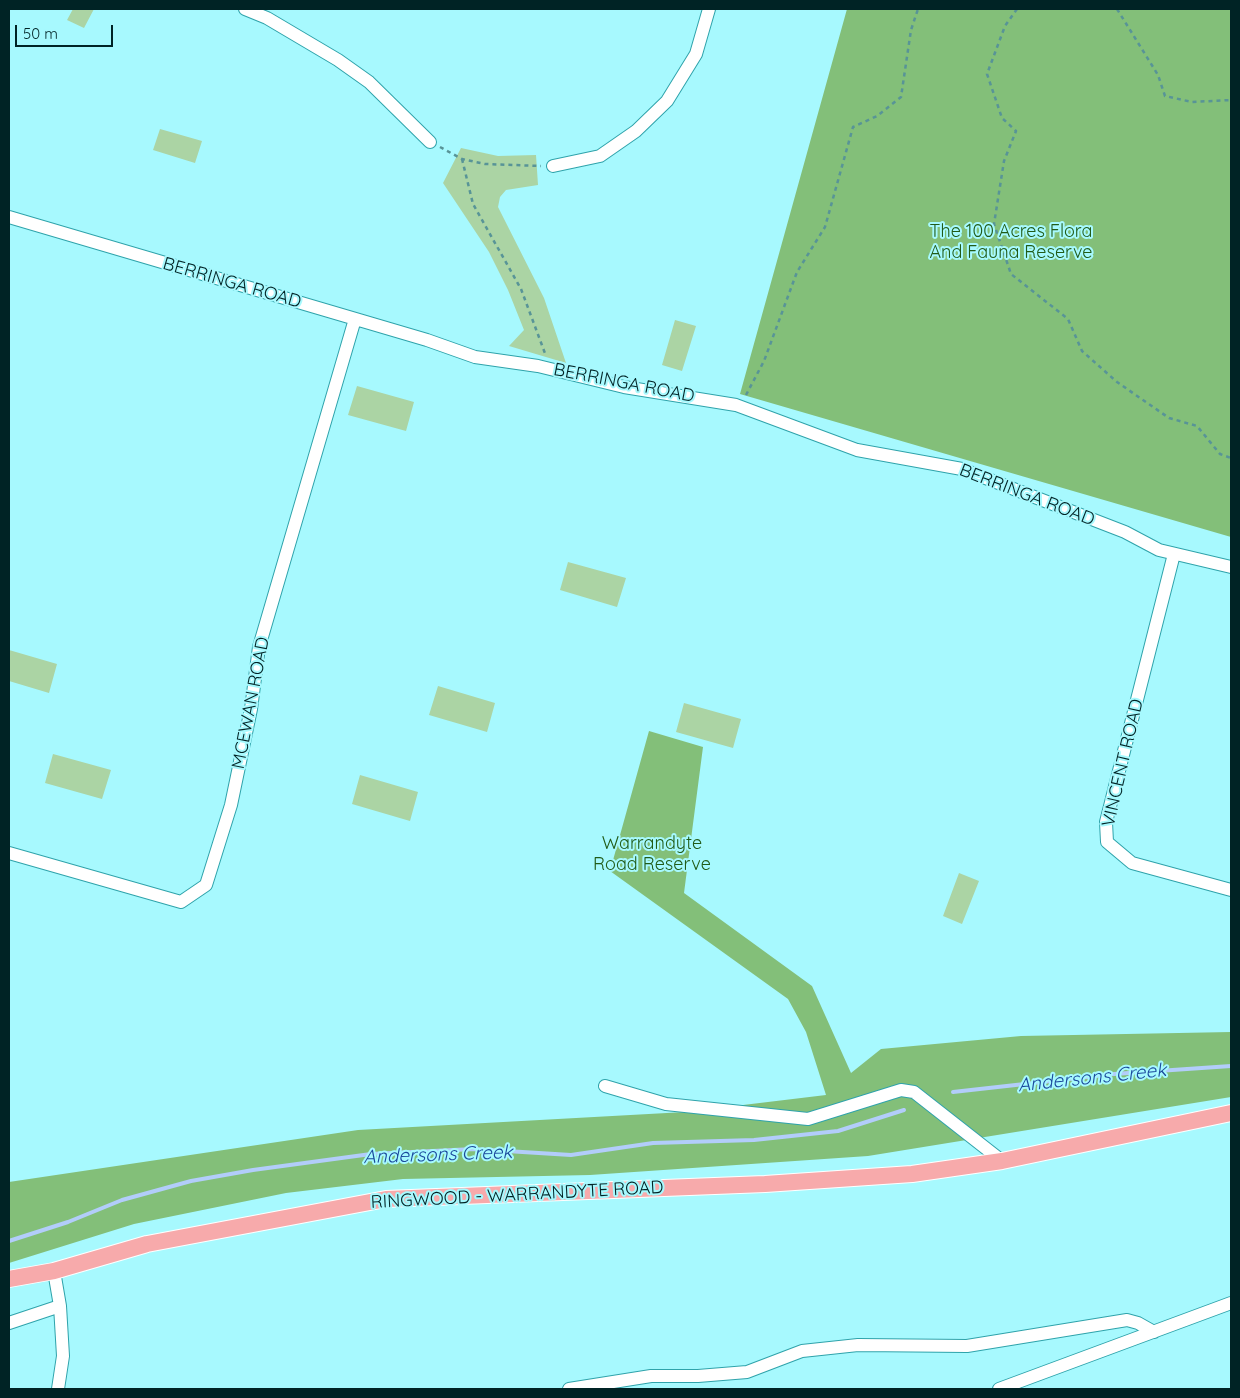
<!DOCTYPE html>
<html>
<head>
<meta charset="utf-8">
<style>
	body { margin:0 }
	#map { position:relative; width:1240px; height:1398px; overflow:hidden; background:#a7f9fe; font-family:Quicksand,sans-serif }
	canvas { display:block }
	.frame { position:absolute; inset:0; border:10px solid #002325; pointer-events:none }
	.scale { position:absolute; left:15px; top:25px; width:98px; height:22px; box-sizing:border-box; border:2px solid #002325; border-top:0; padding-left:6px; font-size:15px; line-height:18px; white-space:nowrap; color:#002325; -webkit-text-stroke:4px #a7f9fe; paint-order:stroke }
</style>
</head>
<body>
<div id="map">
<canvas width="1240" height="1398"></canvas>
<div class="frame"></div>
<div class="scale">50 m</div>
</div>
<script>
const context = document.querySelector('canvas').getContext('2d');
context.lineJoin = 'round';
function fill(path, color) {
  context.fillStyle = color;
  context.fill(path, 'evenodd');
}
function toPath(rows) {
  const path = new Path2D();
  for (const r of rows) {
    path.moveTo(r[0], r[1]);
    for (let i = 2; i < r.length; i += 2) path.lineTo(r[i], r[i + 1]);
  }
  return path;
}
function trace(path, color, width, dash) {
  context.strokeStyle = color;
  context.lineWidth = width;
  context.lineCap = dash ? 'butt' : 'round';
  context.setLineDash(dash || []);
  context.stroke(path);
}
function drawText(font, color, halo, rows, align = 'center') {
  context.font = font + ' Quicksand,sans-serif';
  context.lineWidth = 4;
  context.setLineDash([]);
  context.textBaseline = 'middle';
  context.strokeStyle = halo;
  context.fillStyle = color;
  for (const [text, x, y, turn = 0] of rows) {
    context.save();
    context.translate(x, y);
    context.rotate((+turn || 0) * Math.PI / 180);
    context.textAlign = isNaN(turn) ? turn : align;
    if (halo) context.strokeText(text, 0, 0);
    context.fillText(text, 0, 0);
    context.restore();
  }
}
fill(toPath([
	[73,9,94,9,84,28,67,20],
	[160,129,202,141,195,163,153,150],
	[461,148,498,156,536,155,538,185,506,190,500,197,498,207,544,298,566,363,509,346,524,330,508,290,489,252,443,183],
	[675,320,696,326,682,371,662,365],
	[357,386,414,402,406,431,348,415],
	[568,562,626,578,617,607,560,590],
	[9,650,57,664,49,693,9,681],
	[438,686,495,703,487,732,429,715],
	[684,703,741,719,733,748,676,732],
	[53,754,111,770,102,799,45,783],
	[360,775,418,792,410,821,352,804],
	[959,873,979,881,962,924,943,916]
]), '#abd4a4');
fill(toPath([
	[847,9,1231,9,1231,537,740,394],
	[649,731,703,747,684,893,812,986,851,1073,881,1049,1021,1036,1231,1032,1231,1097,868,1156,590,1175,403,1179,286,1193,134,1224,9,1263,9,1182,358,1130,685,1112,826,1095,806,1032,788,999,610,871]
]), '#83bf79');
trace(toPath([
	[953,1092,1114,1074,1231,1066],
	[9,1241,68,1222,122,1200,191,1181,253,1170,371,1154,474,1149,571,1155,653,1143,754,1140,838,1131,904,1110]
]), '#b2cdfa', 4);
const minor = toPath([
	[245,9,267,18,338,60,369,82,430,142],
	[553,166,600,156,636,131,667,101,696,54,709,9],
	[9,217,427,340,475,357,538,366,624,387,736,405,857,450,962,469,1125,532,1159,550,1231,567],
	[1174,554,1106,822,1107,842,1132,863,1231,890],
	[9,853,181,902,206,885,231,805,251,709,259,647,355,319],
	[605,1086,666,1104,808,1119,901,1090,914,1092,1002,1161],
	[54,1271,60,1306,63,1356,58,1389],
	[9,1323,60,1306],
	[569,1389,651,1376,698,1376,747,1372,802,1351,858,1345,967,1346,1127,1320,1138,1323,1154,1332],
	[999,1389,1231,1303]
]);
const major = toPath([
	[9,1279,54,1271,147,1244,386,1199,765,1184,912,1174,1002,1161,1231,1113]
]);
trace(minor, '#2fa3ab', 14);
trace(major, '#fff', 18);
trace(toPath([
	[1017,9,1005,26,987,74,1002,118,1016,131,1004,161,994,224,1011,274,1068,319,1082,351,1117,382,1169,418,1197,426,1220,454,1231,458],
	[1117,9,1158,75,1165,96,1192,102,1231,100],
	[440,147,462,159,485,164,541,166],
	[462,159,473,204,521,289,546,356],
	[746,395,764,361,797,272,825,227,853,127,877,116,901,97,911,30,918,9]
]), '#589497', 2.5, [4, 4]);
trace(minor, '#fff', 12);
trace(major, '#f7aaab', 16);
drawText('18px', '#215b17', '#a7f9fe', [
	["The 100 Acres Flora",1011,232],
	["And Fauna Reserve",1011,253],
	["Warrandyte",652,844],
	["Road Reserve",652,865]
]);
drawText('18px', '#002325', '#a7f9fe', [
	["BERRINGA ROAD",232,283,16],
	["BERRINGA ROAD",624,383,11],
	["BERRINGA ROAD",1027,495,21],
	["MCEWAN ROAD",251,703,-79],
	["VINCENT ROAD",1123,763,-77],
	["RINGWOOD - WARRANDYTE ROAD",517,1195,-3]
]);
drawText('italic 19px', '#1a489c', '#a7f9fe', [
	["Andersons Creek",1092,1078,-6],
	["Andersons Creek",438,1155,-2]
]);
</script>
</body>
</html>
